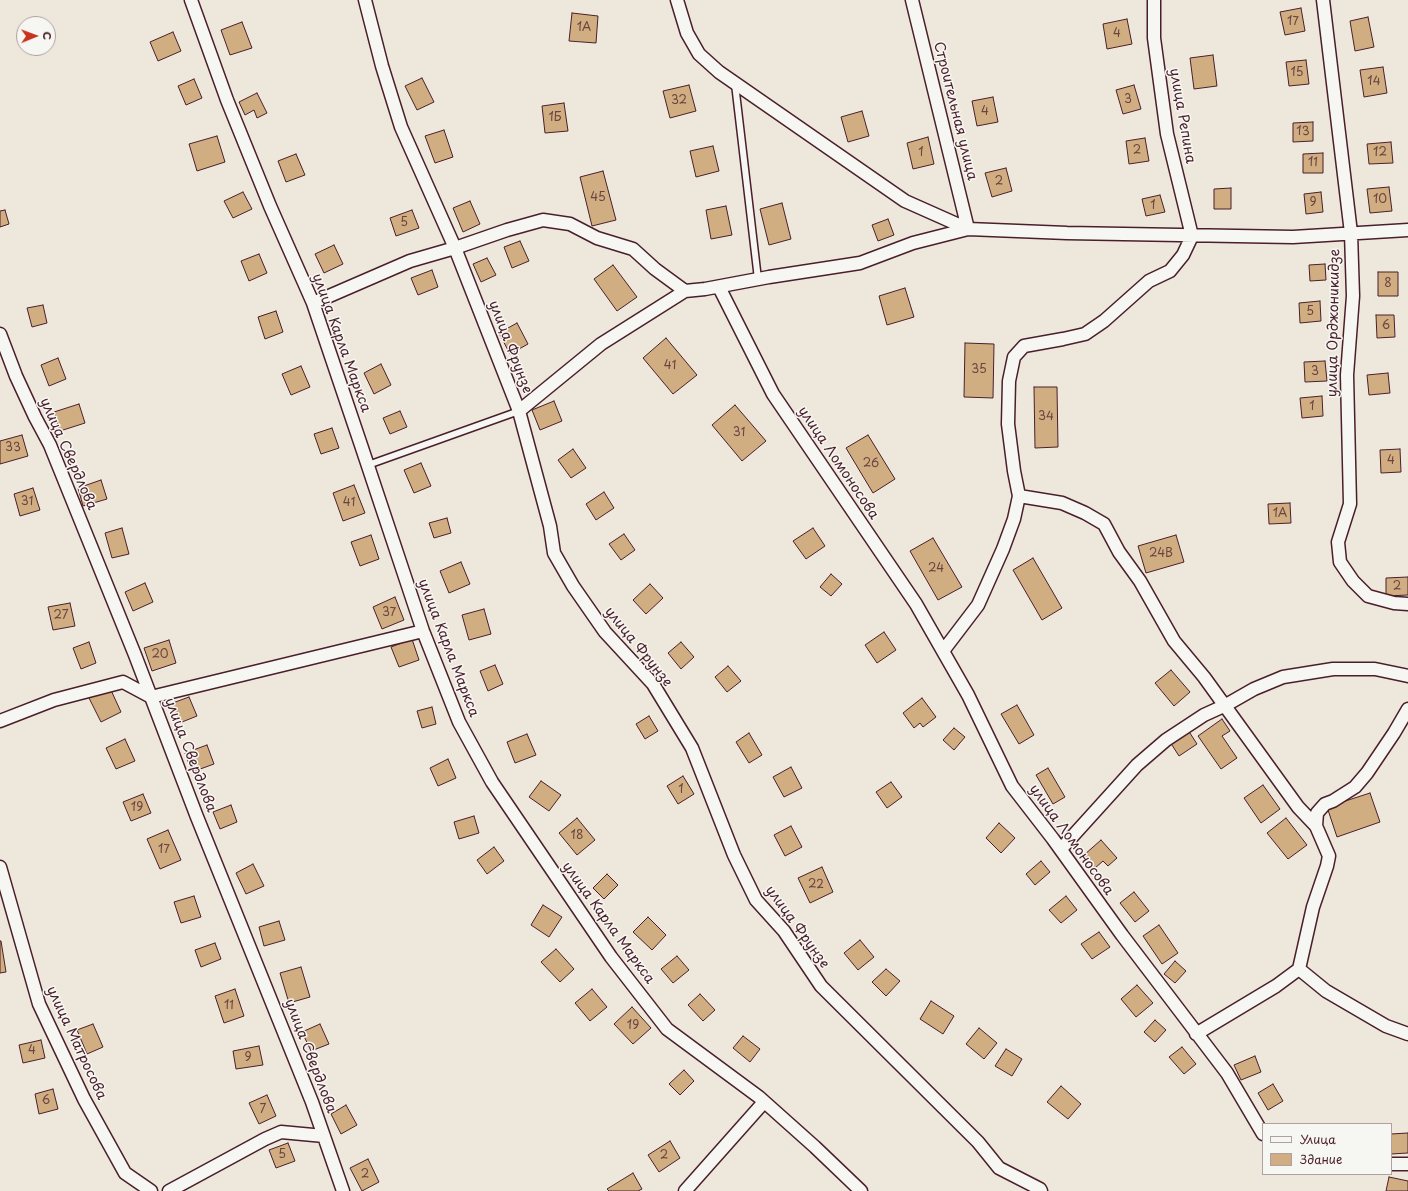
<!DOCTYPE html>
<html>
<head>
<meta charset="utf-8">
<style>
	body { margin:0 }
	#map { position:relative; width:1408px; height:1191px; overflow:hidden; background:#eee8dc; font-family:"Playpen Sans",sans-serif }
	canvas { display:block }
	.legend { position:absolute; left:1262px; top:1123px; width:130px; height:52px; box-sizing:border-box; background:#f6f6f2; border:1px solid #b1a0a2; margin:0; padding:5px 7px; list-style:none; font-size:12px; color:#4a1f2b }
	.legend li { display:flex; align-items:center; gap:8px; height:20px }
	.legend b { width:20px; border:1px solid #b1a0a2 }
	.north { position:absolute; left:16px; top:16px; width:40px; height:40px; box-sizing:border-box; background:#f6f6f2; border:1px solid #b1a0a2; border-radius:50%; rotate:89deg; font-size:11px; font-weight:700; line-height:16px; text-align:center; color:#4a1f2b }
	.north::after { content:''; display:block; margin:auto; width:14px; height:18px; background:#c8321e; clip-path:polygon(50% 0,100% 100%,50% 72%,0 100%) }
</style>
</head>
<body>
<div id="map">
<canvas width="1408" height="1191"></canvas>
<ul class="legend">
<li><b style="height:5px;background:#f6f6f2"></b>Улица</li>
<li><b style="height:11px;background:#d0ae82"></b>Здание</li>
</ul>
<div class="north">С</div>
</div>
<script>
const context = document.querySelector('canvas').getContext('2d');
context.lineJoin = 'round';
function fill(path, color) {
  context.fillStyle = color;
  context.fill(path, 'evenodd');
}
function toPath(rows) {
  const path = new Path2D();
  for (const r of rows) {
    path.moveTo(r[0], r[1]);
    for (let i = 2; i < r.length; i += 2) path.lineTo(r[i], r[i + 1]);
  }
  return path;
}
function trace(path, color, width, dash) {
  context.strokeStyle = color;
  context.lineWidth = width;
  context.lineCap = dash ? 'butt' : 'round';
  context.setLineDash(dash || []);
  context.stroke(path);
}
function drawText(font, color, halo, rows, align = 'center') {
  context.font = font + ' "Playpen Sans",sans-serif';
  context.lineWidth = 3;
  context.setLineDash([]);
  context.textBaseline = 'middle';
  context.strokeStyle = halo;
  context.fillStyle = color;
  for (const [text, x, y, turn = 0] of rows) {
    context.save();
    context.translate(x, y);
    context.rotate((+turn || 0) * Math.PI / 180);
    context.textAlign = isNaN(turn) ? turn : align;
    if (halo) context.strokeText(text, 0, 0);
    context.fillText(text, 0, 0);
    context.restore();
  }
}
const building = toPath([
	[1301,8,1305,31,1285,35,1280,12,1301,8],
	[572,13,598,16,596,43,569,41,572,13],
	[1368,17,1374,47,1355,51,1350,21,1368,17],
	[1127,19,1132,44,1107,49,1103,24,1127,19],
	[242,22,252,48,230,55,221,30,242,22],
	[173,32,181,51,158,61,150,42,173,32],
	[1213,55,1217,86,1194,89,1190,58,1213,55],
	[1306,60,1309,84,1289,86,1286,62,1306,60],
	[1383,67,1387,93,1364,97,1360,70,1383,67],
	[422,78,434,102,417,110,405,86,422,78],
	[194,79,202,98,186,105,178,86,194,79],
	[689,85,696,111,670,118,663,91,689,85],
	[1134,85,1141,109,1123,114,1116,90,1134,85],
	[257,93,267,113,257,118,254,110,245,115,239,102,257,93],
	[993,97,998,122,977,126,972,101,993,97],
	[564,103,568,131,545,133,542,106,564,103],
	[862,111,869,136,848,142,841,117,862,111],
	[1313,122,1313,141,1293,142,1293,123,1313,122],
	[444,130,453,157,435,163,425,136,444,130],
	[217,136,225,162,197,171,189,144,217,136],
	[928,137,934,164,913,169,907,143,928,137],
	[1145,138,1149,161,1129,164,1126,141,1145,138],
	[1391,142,1393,163,1369,164,1367,144,1391,142],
	[713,146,719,171,696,177,690,151,713,146],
	[1323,153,1323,173,1303,173,1303,154,1323,153],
	[296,154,305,175,286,182,278,161,296,154],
	[1006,168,1012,191,992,197,985,173,1006,168],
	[603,171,616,220,592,226,580,177,603,171],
	[1389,187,1392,211,1370,213,1367,189,1389,187],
	[1231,188,1231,209,1214,209,1214,189,1231,188],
	[243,192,252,209,233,218,224,201,243,192],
	[1321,192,1323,212,1306,214,1304,194,1321,192],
	[1160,195,1165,212,1146,216,1142,199,1160,195],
	[470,201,480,224,463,232,453,208,470,201],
	[782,203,791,239,769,245,760,209,782,203],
	[726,206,732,235,711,239,706,210,726,206],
	[5,210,9,224,0,227,0,211,5,210],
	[412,210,419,228,396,236,390,218,412,210],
	[888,219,894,235,878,241,872,225,888,219],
	[520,241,529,261,512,268,504,247,520,241],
	[334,245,343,264,324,273,315,254,334,245],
	[259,254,267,273,249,281,241,261,259,254],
	[487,258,496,275,481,282,473,264,487,258],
	[1325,264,1326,280,1310,281,1309,265,1325,264],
	[613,265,637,297,617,311,594,279,613,265],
	[432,270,438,287,418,295,411,278,432,270],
	[1378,272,1398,272,1398,296,1378,296,1378,272],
	[905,288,914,317,887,325,879,296,905,288],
	[1320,301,1321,321,1300,323,1299,303,1320,301],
	[43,305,47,323,32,327,27,308,43,305],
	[276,311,283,332,265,339,258,317,276,311],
	[1376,315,1394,315,1395,337,1377,338,1376,315],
	[517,323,528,344,510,354,499,333,517,323],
	[666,338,697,375,673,394,643,358,666,338],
	[965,343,994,344,993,398,964,397,965,343],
	[58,358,66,379,49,386,41,365,58,358],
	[1325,361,1327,381,1305,382,1304,362,1325,361],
	[381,364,391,385,374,394,364,373,381,364],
	[301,366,310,387,291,395,282,374,301,366],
	[1388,373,1390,393,1369,395,1367,375,1388,373],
	[1034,387,1057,387,1058,447,1035,448,1034,387],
	[1322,396,1323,416,1302,418,1300,398,1322,396],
	[554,401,562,421,540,430,532,410,554,401],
	[79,404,85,423,60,431,54,412,79,404],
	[735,405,766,441,742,461,712,425,735,405],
	[400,411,407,427,390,434,383,418,400,411],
	[332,428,339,448,321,454,314,434,332,428],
	[22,435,28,456,0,464,0,441,22,435],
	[868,435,895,479,873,493,846,448,868,435],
	[573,449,586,468,571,478,558,460,573,449],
	[1400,449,1401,472,1381,473,1380,450,1400,449],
	[421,463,431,486,414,493,404,470,421,463],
	[101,480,107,499,83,506,78,488,101,480],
	[354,485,365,513,343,521,333,493,354,485],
	[33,488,40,510,20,516,14,494,33,488],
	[604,492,614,508,596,520,586,504,604,492],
	[1290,503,1291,523,1269,524,1268,504,1290,503],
	[447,518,451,533,434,538,429,523,447,518],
	[122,528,129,554,112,558,105,533,122,528],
	[813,528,825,546,806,559,793,541,813,528],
	[624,534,635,550,621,560,609,544,624,534],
	[371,535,379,559,360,566,351,542,371,535],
	[1176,535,1184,562,1146,573,1138,546,1176,535],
	[933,538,962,587,938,600,910,551,933,538],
	[1033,558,1062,608,1042,620,1013,570,1033,558],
	[461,562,470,584,449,593,440,571,461,562],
	[831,574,842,584,831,596,820,587,831,574],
	[1408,577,1408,595,1386,596,1386,578,1408,577],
	[145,583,153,602,133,611,125,592,145,583],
	[650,584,663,598,646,614,633,600,650,584],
	[395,597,404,620,382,629,373,607,395,597],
	[70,603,75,626,53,630,48,607,70,603],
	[484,609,491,634,469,640,462,615,484,609],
	[884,632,896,650,877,663,865,645,884,632],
	[412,639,419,660,399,667,391,647,412,639],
	[169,640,176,663,152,671,144,648,169,640],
	[89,642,96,663,81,669,73,648,89,642],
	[681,642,694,657,681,669,668,653,681,642],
	[495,665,503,684,488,691,480,671,495,665],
	[728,666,741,681,727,692,715,677,728,666],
	[1171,670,1190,692,1174,706,1155,683,1171,670],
	[110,688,121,712,101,722,89,698,110,688],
	[189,697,197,716,177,724,170,704,189,697],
	[922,698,936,717,923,727,920,723,914,728,903,713,922,698],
	[1017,705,1034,735,1019,744,1001,714,1017,705],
	[432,707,436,724,422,728,417,711,432,707],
	[649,716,658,731,645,739,636,724,649,716],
	[1222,719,1230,731,1222,736,1237,758,1221,769,1198,736,1222,719],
	[954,728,965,737,954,750,943,740,954,728],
	[1188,730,1197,744,1179,756,1170,742,1188,730],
	[749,733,762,755,749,763,736,742,749,733],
	[527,734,536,755,515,763,507,742,527,734],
	[125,739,135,761,116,769,106,748,125,739],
	[207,745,214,764,192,772,185,753,207,745],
	[448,759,456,778,438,786,430,768,448,759],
	[791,767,802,788,784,797,773,777,791,767],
	[1048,768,1065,797,1053,804,1036,775,1048,768],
	[683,776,694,794,678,804,667,786,683,776],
	[541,781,561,795,549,811,529,797,541,781],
	[891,782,902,797,887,808,876,792,891,782],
	[1263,785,1280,809,1261,823,1244,798,1263,785],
	[1370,793,1380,822,1337,837,1327,807,1370,793],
	[143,794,151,813,131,821,123,802,143,794],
	[231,805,237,822,220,829,213,812,231,805],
	[474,816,479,833,459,839,454,822,474,816],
	[577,818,595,840,577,855,559,833,577,818],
	[1286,818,1307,845,1288,859,1267,833,1286,818],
	[999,823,1015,838,1001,853,986,838,999,823],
	[791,826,802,847,785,856,774,835,791,826],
	[168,830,181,860,160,869,147,839,168,830],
	[1101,840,1117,858,1108,866,1103,861,1095,868,1084,855,1101,840],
	[494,847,504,861,487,874,477,860,494,847],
	[1041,861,1050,872,1035,885,1026,874,1041,861],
	[253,864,264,886,246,894,236,873,253,864],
	[822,867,833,892,810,903,798,878,822,867],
	[607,874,618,885,604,899,593,888,607,874],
	[1134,892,1149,911,1135,922,1120,903,1134,892],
	[194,896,201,917,181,923,174,902,194,896],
	[1066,896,1077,910,1061,923,1049,910,1066,896],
	[543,905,562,917,549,937,531,925,543,905],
	[648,917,666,935,652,950,633,932,648,917],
	[279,921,285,940,264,946,259,927,279,921],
	[1159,925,1178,953,1162,964,1143,936,1159,925],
	[1099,932,1110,947,1092,959,1081,944,1099,932],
	[860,940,874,957,858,970,844,953,860,940],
	[0,941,1,941,6,972,0,973,0,941],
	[215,943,221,959,201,967,195,950,215,943],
	[556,949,574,969,560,982,541,962,556,949],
	[677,956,689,970,673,983,661,969,677,956],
	[1175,961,1186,971,1175,983,1164,974,1175,961],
	[301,967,310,997,289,1003,280,973,301,967],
	[886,969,900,981,886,996,872,982,886,969],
	[1137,985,1153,1003,1136,1017,1121,999,1137,985],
	[235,989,244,1016,224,1023,215,996,235,989],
	[592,989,607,1007,590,1021,575,1003,592,989],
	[700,994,715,1010,703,1021,688,1005,700,994],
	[931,1001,954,1016,943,1034,920,1019,931,1001],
	[632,1007,651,1028,633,1044,614,1024,632,1007],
	[1155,1020,1166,1030,1155,1042,1144,1032,1155,1020],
	[93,1024,103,1047,87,1054,77,1030,93,1024],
	[320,1024,329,1044,311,1051,302,1032,320,1024],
	[979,1028,997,1043,984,1059,966,1044,979,1028],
	[743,1036,760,1049,750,1062,733,1048,743,1036],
	[41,1040,45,1058,23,1063,19,1045,41,1040],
	[259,1046,263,1065,236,1069,233,1051,259,1046],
	[1182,1047,1196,1064,1184,1074,1169,1057,1182,1047],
	[1006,1049,1022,1059,1012,1076,995,1066,1006,1049],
	[1255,1056,1261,1072,1241,1080,1234,1065,1255,1056],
	[684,1070,694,1081,680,1095,669,1084,684,1070],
	[1273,1084,1283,1101,1268,1110,1258,1093,1273,1084],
	[1061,1086,1081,1104,1068,1119,1047,1102,1061,1086],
	[53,1089,58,1109,39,1114,35,1094,53,1089],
	[267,1095,276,1116,259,1124,249,1103,267,1095],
	[346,1105,357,1125,341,1134,331,1114,346,1105],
	[1408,1133,1408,1153,1391,1154,1391,1134,1408,1133],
	[670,1141,680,1158,659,1172,648,1155,670,1141],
	[288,1143,295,1161,276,1168,269,1150,288,1143],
	[368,1159,379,1182,362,1191,350,1168,368,1159],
	[633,1173,642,1189,638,1191,609,1191,607,1189,633,1173],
	[1389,1177,1408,1181,1408,1191,1386,1191,1389,1177]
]);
fill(building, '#d0ae82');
trace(building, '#4a1f2b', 1);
const lane = toPath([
	[735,84,758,279],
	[368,465,519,411]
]);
const street = toPath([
	[191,0,227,100,270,206,313,303,362,448,423,631,459,722,492,782,611,957,667,1029,759,1097,815,1147,861,1191],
	[365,0,382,66,401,127,455,248,519,411,550,526,554,553,573,586,605,632,653,684,692,748,734,855,756,900,784,931,821,986,978,1142,999,1168,1040,1189,1041,1191],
	[677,0,687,33,699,54,719,72,905,201,968,229,1067,233,1293,237,1408,230],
	[1323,0,1351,233,1353,296,1347,375,1350,504,1338,542,1340,562,1353,581,1368,596,1394,603,1408,604],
	[719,287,773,394,916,604,968,695,1012,786,1053,839,1122,935,1227,1073,1263,1134],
	[313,303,410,261,455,248,507,230,543,220,570,224,597,238,633,249,655,269,685,291,705,289,769,277,860,263,913,243,968,229,912,0],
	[0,334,16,376,35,417,50,445,135,655,197,817,312,1102,343,1191],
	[519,411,601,344,685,291],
	[1019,496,1062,503,1085,513,1104,524,1119,552,1140,581,1174,641,1204,677,1298,807,1316,826],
	[943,651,978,605,1003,549,1014,519,1019,496,1014,471,1008,424,1009,381,1014,357,1024,346,1063,339,1085,334,1104,321,1149,281,1170,271,1183,255,1192,236,1167,134,1154,38,1154,0],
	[0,721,54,700,123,682,151,697,423,631],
	[1061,849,1137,765,1166,740,1204,715,1226,705,1254,689,1283,677,1333,669,1375,669,1408,676],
	[0,867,39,1004,84,1099,125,1173,151,1191],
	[1299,969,1313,907,1327,866,1329,856,1316,826,1317,813,1325,804,1333,801,1355,787,1367,773,1394,733,1408,709],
	[1196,1034,1276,986,1299,969,1326,991,1386,1026,1408,1034],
	[1391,1164,1408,1164],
	[169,1191,265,1139,281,1132,324,1136],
	[685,1191,764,1102]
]);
trace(lane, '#4a1f2b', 9);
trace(street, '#4a1f2b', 15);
trace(lane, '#f6f6f2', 6);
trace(street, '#f6f6f2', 12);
drawText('12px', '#6c4341', null, [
	["17",1293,22],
	["1А",584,28],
	["4",1117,34],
	["15",1297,73],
	["14",1374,82],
	["3",1128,100],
	["32",679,101],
	["4",985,112],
	["1Б",555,118],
	["13",1303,132],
	["2",1137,151],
	["1",921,153],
	["12",1380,153],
	["11",1313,163],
	["2",999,182],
	["45",598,198],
	["10",1380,200],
	["9",1313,203],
	["1",1153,206],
	["5",404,223],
	["8",1388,284],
	["5",1310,312],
	["6",1386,326],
	["41",670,366],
	["35",979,370],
	["3",1315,372],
	["1",1312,407],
	["34",1046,417],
	["31",739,433],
	["33",13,448],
	["4",1391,461],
	["26",871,464],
	["31",27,502],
	["41",349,503],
	["1А",1280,514],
	["24В",1161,554],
	["24",936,569],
	["2",1397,587],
	["37",389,613],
	["27",61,616],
	["20",160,655],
	["1",681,790],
	["19",137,808],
	["18",577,836],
	["17",164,850],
	["22",816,885],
	["11",229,1006],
	["19",633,1026],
	["4",32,1051],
	["9",248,1058],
	["6",46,1101],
	["7",263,1110],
	["5",282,1155],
	["2",664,1156],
	["2",365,1175]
]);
drawText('14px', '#4a1f2b', '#f6f6f2', [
	["Строительная улица",955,111,76],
	["улица Репина",1182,116,80],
	["улица Орджоникидзе",1334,323,-89],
	["улица Карла Маркса",341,343,70],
	["улица Фрунзе",510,347,69],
	["улица Свердлова",68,454,66],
	["улица Ломоносова",838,463,56],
	["улица Фрунзе",638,647,51],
	["улица Карла Маркса",448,648,69],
	["улица Свердлова",190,755,69],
	["улица Ломоносова",1071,840,54],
	["улица Карла Маркса",608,923,54],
	["улица Фрунзе",797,927,54],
	["улица Матросова",76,1043,65],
	["улица Свердлова",310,1056,69]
]);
</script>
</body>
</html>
